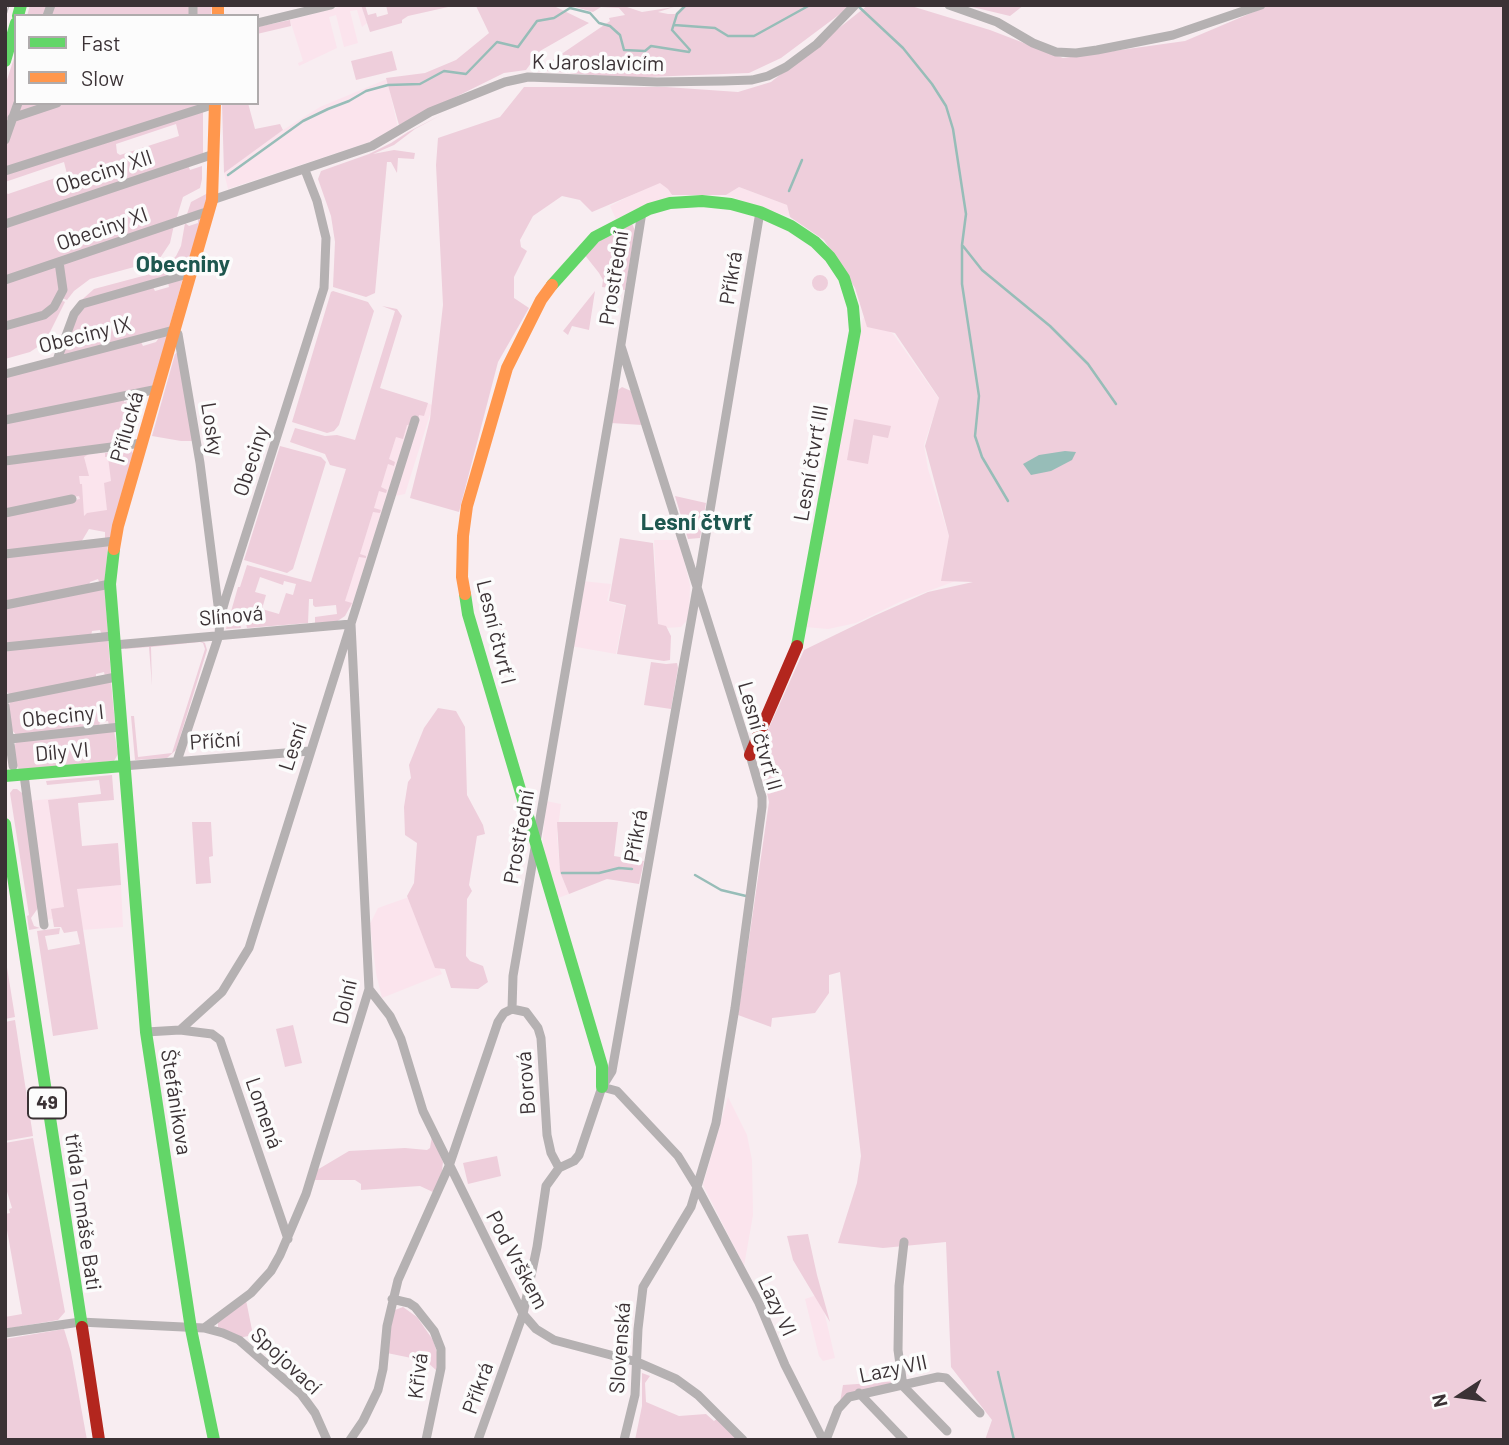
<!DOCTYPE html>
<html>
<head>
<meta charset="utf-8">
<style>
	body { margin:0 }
	#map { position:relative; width:1509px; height:1445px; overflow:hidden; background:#f8edf1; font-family:Barlow,sans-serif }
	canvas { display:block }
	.frame { position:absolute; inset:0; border:7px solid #3b3235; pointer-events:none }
	.legend { position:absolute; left:14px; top:14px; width:245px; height:91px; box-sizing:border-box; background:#fcfcfc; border:2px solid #afabac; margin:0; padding:9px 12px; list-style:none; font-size:21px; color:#3b3235 }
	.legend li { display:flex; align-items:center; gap:14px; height:35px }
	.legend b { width:35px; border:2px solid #afabac }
	.north { position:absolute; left:1425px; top:1361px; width:70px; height:70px; -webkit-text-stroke:5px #fcfcfc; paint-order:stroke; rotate:257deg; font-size:19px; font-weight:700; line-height:28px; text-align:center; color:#3b3235 }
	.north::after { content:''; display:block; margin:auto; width:24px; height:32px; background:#3b3235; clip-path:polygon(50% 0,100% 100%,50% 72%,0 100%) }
</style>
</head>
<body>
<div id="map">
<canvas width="1509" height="1445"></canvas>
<div class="frame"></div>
<ul class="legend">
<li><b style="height:9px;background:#63d668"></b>Fast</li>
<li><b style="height:9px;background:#ff974d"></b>Slow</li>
</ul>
<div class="north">N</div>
</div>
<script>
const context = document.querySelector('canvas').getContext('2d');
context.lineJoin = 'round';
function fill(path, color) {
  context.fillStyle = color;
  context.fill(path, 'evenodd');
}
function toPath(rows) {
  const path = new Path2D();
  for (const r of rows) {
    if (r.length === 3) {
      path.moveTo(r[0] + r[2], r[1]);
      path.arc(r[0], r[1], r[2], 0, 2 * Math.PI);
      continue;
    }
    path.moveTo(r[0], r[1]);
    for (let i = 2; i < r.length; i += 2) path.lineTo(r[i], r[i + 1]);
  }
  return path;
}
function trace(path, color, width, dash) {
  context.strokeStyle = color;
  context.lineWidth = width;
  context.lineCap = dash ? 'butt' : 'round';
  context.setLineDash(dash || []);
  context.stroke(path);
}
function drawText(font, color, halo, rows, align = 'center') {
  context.font = font + ' Barlow,sans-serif';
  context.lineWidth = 7;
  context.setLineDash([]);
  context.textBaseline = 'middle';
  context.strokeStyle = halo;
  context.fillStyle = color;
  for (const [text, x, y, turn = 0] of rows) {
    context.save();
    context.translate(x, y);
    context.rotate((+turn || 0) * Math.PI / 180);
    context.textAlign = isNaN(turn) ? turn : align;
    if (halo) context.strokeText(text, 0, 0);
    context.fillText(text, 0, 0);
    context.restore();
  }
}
fill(toPath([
	[346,5,361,5,367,23,362,27,357,10,350,11,358,43,344,47,336,15,329,17,337,48,299,66,298,63,303,61,290,20],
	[387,79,398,128,367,143,228,189,224,173,283,130,320,107],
	[667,177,672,198,616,219,610,206],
	[739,187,787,205,790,217,726,195],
	[863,318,878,321,894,335,939,399,924,445,928,469,949,536,980,572,904,600,856,623,828,629,805,627],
	[400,395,433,405,405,494,395,496,358,608,350,607,339,601],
	[135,450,117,515,81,520,71,456],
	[654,540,678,540,681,547,690,585,689,618,681,627,666,628,658,624],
	[582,581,611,584,607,601,625,606,616,654,571,646],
	[68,797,78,888,121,885,123,927,81,930,81,915,45,920,28,801],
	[546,801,561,804,557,835,560,872,569,894,558,898,544,862,543,836],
	[409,897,442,974,382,998,376,973,370,924,378,908],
	[728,1097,747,1135,752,1160,753,1215,744,1266,703,1185],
	[820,1294,835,1358,823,1361,819,1356,805,1299]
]), '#fbe4ed');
fill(toPath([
	[30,5,212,5,211,16,27,16],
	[361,5,365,5,368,15,376,13,377,17,388,14,386,5,457,5,408,16,402,20,402,23,370,32],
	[560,5,556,7,589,23,540,51,526,70,504,73,399,125,386,78,425,73,456,60,489,33,476,6],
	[568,5,621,5,642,12,674,7,658,12,668,14,675,14,684,5,852,5,781,58,749,73,622,78,538,70,610,21,609,18,625,15,619,8,601,7,593,12],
	[868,5,908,5,990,30,1063,58,1185,41,1270,5,1504,5,1504,1440,985,1440,992,1420,951,1367,946,1242,883,1248,838,1243,857,1183,861,1156,840,972,829,975,829,993,815,1013,772,1018,771,1027,738,1015,769,802,758,752,804,650,874,616,928,592,973,582,941,581,949,536,925,446,939,398,895,333,867,327,855,288,824,240,790,217,787,205,739,187,726,195,672,195,668,189,660,183,592,212,580,200,562,196,533,216,520,240,521,247,527,251,514,277,514,298,529,308,498,362,459,512,410,498,430,419,443,305,436,165,438,138,500,117,524,87,666,87,738,92,771,82],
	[964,5,1024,5,1010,16],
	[290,20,291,26,257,34,257,27],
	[392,51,397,70,356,80,351,61],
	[16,52,16,103,203,103,203,155,5,221,5,192,8,194,67,174,64,162,5,182,5,86],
	[176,124,179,136,120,155,117,153,116,144],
	[222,103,248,103,255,129,280,124,283,130,224,173],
	[443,114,415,129,394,145,373,154,394,150,415,153,414,159,398,158,397,173,391,162,387,162,375,293,366,297,333,287,335,242,331,216,318,179,321,171,369,154,391,143,408,132],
	[188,165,190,170,202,166,202,179,200,188,183,197,176,220,5,279,5,226],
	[208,193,204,208,186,217,191,202],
	[198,217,202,220,188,266,184,272,76,305,94,289,154,273,167,266,176,256,181,246,185,223,189,226,198,223],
	[632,223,635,231,625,290,602,287,603,280,599,273,584,254,606,236],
	[174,225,170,243,160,258,149,263,90,279,74,291,67,300,62,298,64,264],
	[52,267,56,268,61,288,48,311,5,325,5,283],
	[820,283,8],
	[183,278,169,328,67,356,63,354,76,314,82,307,153,287,155,291,169,287,168,283],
	[333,291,368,302,374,311,339,425,334,431,327,433,292,422,331,292],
	[595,291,589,330,572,326,568,335,563,331],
	[61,300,65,302,45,342,30,352,5,359,5,328,47,316],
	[382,306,397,309,402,316,380,388,428,403,424,416,419,415,417,424,407,425,403,439,396,437,389,459,395,462,394,466,388,464,381,487,387,490,386,493,379,491,374,508,381,510,380,513,373,512,360,554,366,556,366,558,359,557,345,601,352,603,350,607,345,616,336,622,315,623,315,617,337,614,336,605,315,607,313,605,313,599,309,599,308,623,247,628,246,623,240,623,241,628,226,629,238,587,240,587,247,565,311,582,346,469,330,465,325,454,290,442,295,428,325,436,337,435,355,440,395,311],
	[260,577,283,585,284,581,296,584,293,595,286,593,279,614,262,609,266,595,255,592],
	[160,336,168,336,152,387,5,417,5,375,141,342,143,346,156,342],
	[178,352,193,441,181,441,152,436,175,354],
	[622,387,631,391,642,425,611,423,617,391],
	[124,400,124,402,132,401,121,438,116,443,5,459,5,422],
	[854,419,891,426,888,438,873,435,868,464,847,460],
	[280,446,321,457,326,462,293,569,287,573,244,560],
	[130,450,134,454,111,537,105,540,105,532,89,529,80,544,5,552,5,514,80,499,79,496,5,511,5,464,89,454,84,457,89,476,79,476,80,484,82,484,84,516,87,513,107,510,104,483,111,481,108,457,105,457,105,453],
	[675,496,706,503,700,538,688,539],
	[620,538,653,543,658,624,666,626,671,636,670,660,664,661,617,654,626,605,609,601],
	[108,545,105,582,100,584,98,579,90,582,89,585,5,603,5,556],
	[102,588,105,590,108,633,102,635,100,630,92,631,91,636,5,645,5,607],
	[108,640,111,674,105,676,104,672,96,674,96,677,10,695,6,691,5,650],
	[201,641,205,643,207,650,176,750,167,758,135,760,131,716,134,716,138,757,172,753,205,649,203,643,200,642,151,647,152,686,149,647,125,649,125,647],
	[651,662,666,664,677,663,678,668,671,709,644,705],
	[111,682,115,723,109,725,108,721,100,722,99,726,17,736,12,730,8,706,11,701],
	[438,708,456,711,465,727,467,795,483,825,485,834,477,836,469,885,472,891,467,899,466,956,470,961,483,966,488,982,478,989,451,988,445,969,435,968,407,896,414,883,417,843,405,835,404,807,408,782,411,778,409,765,424,728],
	[114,730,118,754,114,761,19,770,17,765,14,747,16,742],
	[112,775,114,800,78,803,82,846,118,843,121,885,77,889,98,1029,53,1036,37,931,60,928,59,934,45,936,48,950,80,944,77,931,64,933,61,927,54,927,51,909,64,907,48,800,101,794,99,780,47,785,46,781],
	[13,789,17,789,22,793,23,799,26,799,38,908,31,918,34,926,40,928,29,930,27,916,29,915,10,793],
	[192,822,211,822,213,856,209,857,211,883,196,884],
	[557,822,618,822,614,856,644,861,639,884,607,879,569,894,560,872],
	[5,955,15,1017,5,1019],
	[15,1020,33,1136,5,1141,5,1022],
	[293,1025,302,1063,285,1067,276,1029],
	[432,1136,443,1162,442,1171,435,1193,420,1186,361,1190,361,1184,355,1180,314,1180,317,1170,349,1151,405,1148,427,1150,430,1148],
	[33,1138,65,1312,58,1320,5,1329,5,1317,22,1314,5,1219,5,1214,10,1213,9,1209,12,1208,5,1185,5,1143],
	[497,1156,501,1176,468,1184,463,1163],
	[808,1234,817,1275,830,1322,793,1260,787,1236],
	[246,1300,253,1335,239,1338,218,1328,218,1322],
	[403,1307,417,1317,433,1340,438,1355,437,1371,426,1361,387,1353,392,1319,395,1310],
	[64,1329,71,1352,87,1440,5,1440,5,1339],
	[642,1373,650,1376,645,1383,646,1402,679,1416,706,1414,714,1421,718,1418,738,1440,635,1440,642,1406],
	[900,1381,897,1384,840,1402,843,1385]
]), '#eecedb');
fill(toPath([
	[1065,451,1076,452,1072,460,1051,471,1031,475,1023,464,1039,455]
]), '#97bdb8');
trace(toPath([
	[858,6,903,48,932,84,946,106,953,129,966,214,962,245,962,284,979,396,975,436,982,457,1008,501],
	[674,25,715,28,728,36,754,36,810,5],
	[228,175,303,121,328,109,349,101,366,91,388,85,420,84,444,71,466,74,497,42,518,47,537,21,554,18,570,8,590,13,599,23,610,26,620,35,624,50,645,51,651,46,689,52,690,50,672,30,677,14,686,5],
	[789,191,802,160],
	[963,246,982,270,1050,326,1088,364,1116,404],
	[562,873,599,873,619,868,632,869],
	[695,875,721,890,746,896],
	[998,1372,1014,1440]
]), '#97bdb8', 2.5);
trace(toPath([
	[193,5,193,16],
	[949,5,997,22,1033,43,1056,52,1076,53,1097,50,1173,35,1261,5],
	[47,16,51,5],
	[257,23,331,5],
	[12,118,57,103],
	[5,140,18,103],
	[5,171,215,104],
	[212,200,372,146,430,112,505,82,528,77,657,82,723,81,752,80,768,76,786,67,817,44,855,5],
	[5,224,214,154],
	[5,280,209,211],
	[5,326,44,315,54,307,63,290,59,262],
	[621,346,750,755,762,797,762,807,735,1008,716,1123,691,1207,643,1287,638,1329,635,1395,624,1440],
	[57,360,74,314,82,304,191,273],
	[5,374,170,331,178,334,200,463,219,613],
	[5,420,158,389],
	[5,461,142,443],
	[5,513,72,499],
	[5,554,115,541],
	[5,605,110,584],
	[114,645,351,624],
	[5,647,113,636],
	[5,699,116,677],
	[5,706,13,766],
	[10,739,120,727],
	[177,761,219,635,220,618,226,597,324,288,326,238,317,201,305,170],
	[123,766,310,751],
	[24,775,44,925],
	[369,989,390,1016,401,1039,423,1111,523,1314,536,1329,554,1340,637,1362,676,1379,698,1395,743,1440],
	[512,1009,513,976,614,388,642,212],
	[512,1009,526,1012,538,1028,541,1038,547,1135,551,1153,559,1168],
	[180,1030,212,1034,220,1040,288,1239],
	[146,1032,180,1030,222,992,249,948,415,420],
	[602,1087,617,1091,678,1156,697,1187,759,1303,785,1365,823,1440],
	[904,1242,899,1286,898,1350,903,1386,947,1431],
	[392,1299,409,1303,415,1307,434,1331,441,1349,441,1368,426,1440],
	[204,1328,223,1333,239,1340,301,1394,315,1413,327,1440],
	[5,1333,80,1322,204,1328,251,1293,271,1271,280,1255,306,1194,369,989,351,624],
	[859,1393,904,1440],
	[350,1440,363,1421,378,1390,383,1369,387,1326,398,1280,449,1166,498,1022,504,1013,512,1009],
	[478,1440,523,1314,537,1247,546,1186,559,1168,574,1161,579,1155,602,1087,612,1071,697,588,760,212],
	[826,1440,838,1409,849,1397,938,1377,946,1378,980,1413]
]), '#b5b1b2', 9);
trace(toPath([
	[18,16,21,5],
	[5,61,16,23],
	[552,285,595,237,649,209,670,203,702,201,731,204,760,212,791,226,815,242,830,257,844,278,853,307,855,331,797,646],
	[114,549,110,584,146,1032,191,1329,214,1440],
	[465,594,468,614,602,1066,602,1087],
	[5,776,123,766],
	[5,824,82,1327]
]), '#63d668', 12);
trace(toPath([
	[218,5,218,16],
	[114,549,118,526,212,200,215,103],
	[465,594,462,577,463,536,467,506,507,368,541,300,552,285]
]), '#ff974d', 12);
trace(toPath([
	[750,755,797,646],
	[82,1327,99,1440]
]), '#b3261e', 12);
const rail = toPath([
	[5,12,7,5]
]);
trace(rail, '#bab3b6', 5);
trace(rail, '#fcfcfc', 2.5, [8]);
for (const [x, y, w] of [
	[47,1103,38]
]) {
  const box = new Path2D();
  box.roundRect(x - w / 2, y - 15.5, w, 31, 5);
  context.fillStyle = '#fcfcfc';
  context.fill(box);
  trace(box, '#3b3235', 2);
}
drawText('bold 19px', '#3b3235', null, [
	["49",47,1103]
]);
drawText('21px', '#3b3235', '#fcfcfc', [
	["K Jaroslavicím",598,63,1],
	["Obeciny XII",104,172,-18],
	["Obeciny XI",102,229,-19],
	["Prostřední",614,278,-81],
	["Příkrá",731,278,-81],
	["Obeciny IX",85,335,-14],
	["Přílucká",127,427,-74],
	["Losky",212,429,81],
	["Obeciny",251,461,-72],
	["Lesní čtvrť III",811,463,-80],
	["Slínová",231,616,-5],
	["Lesní čtvrť I",496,632,76],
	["Obeciny I",63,716,-6],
	["Lesní čtvrť II",760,736,74],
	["Příční",215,741,-4],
	["Lesní",293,747,-72],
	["Díly VI",62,752,-5],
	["Příkrá",636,836,-80],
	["Prostřední",519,837,-80],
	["Dolní",345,1002,-77],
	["Borová",526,1083,-94],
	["Štefánikova",176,1102,81],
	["Lomená",264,1113,71],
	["třída Tomáše Bati",83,1212,82],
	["Pod Vrškem",517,1260,62],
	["Lazy VI",777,1306,65],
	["Slovenská",620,1348,-86],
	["Spojovací",286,1361,43],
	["Lazy VII",893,1369,-12],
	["Křivá",418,1376,-83],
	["Příkrá",478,1388,-70]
]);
drawText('bold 23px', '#1e574f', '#fcfcfc', [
	["Obecniny",183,264],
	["Lesní čtvrť",696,522]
]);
</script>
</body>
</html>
